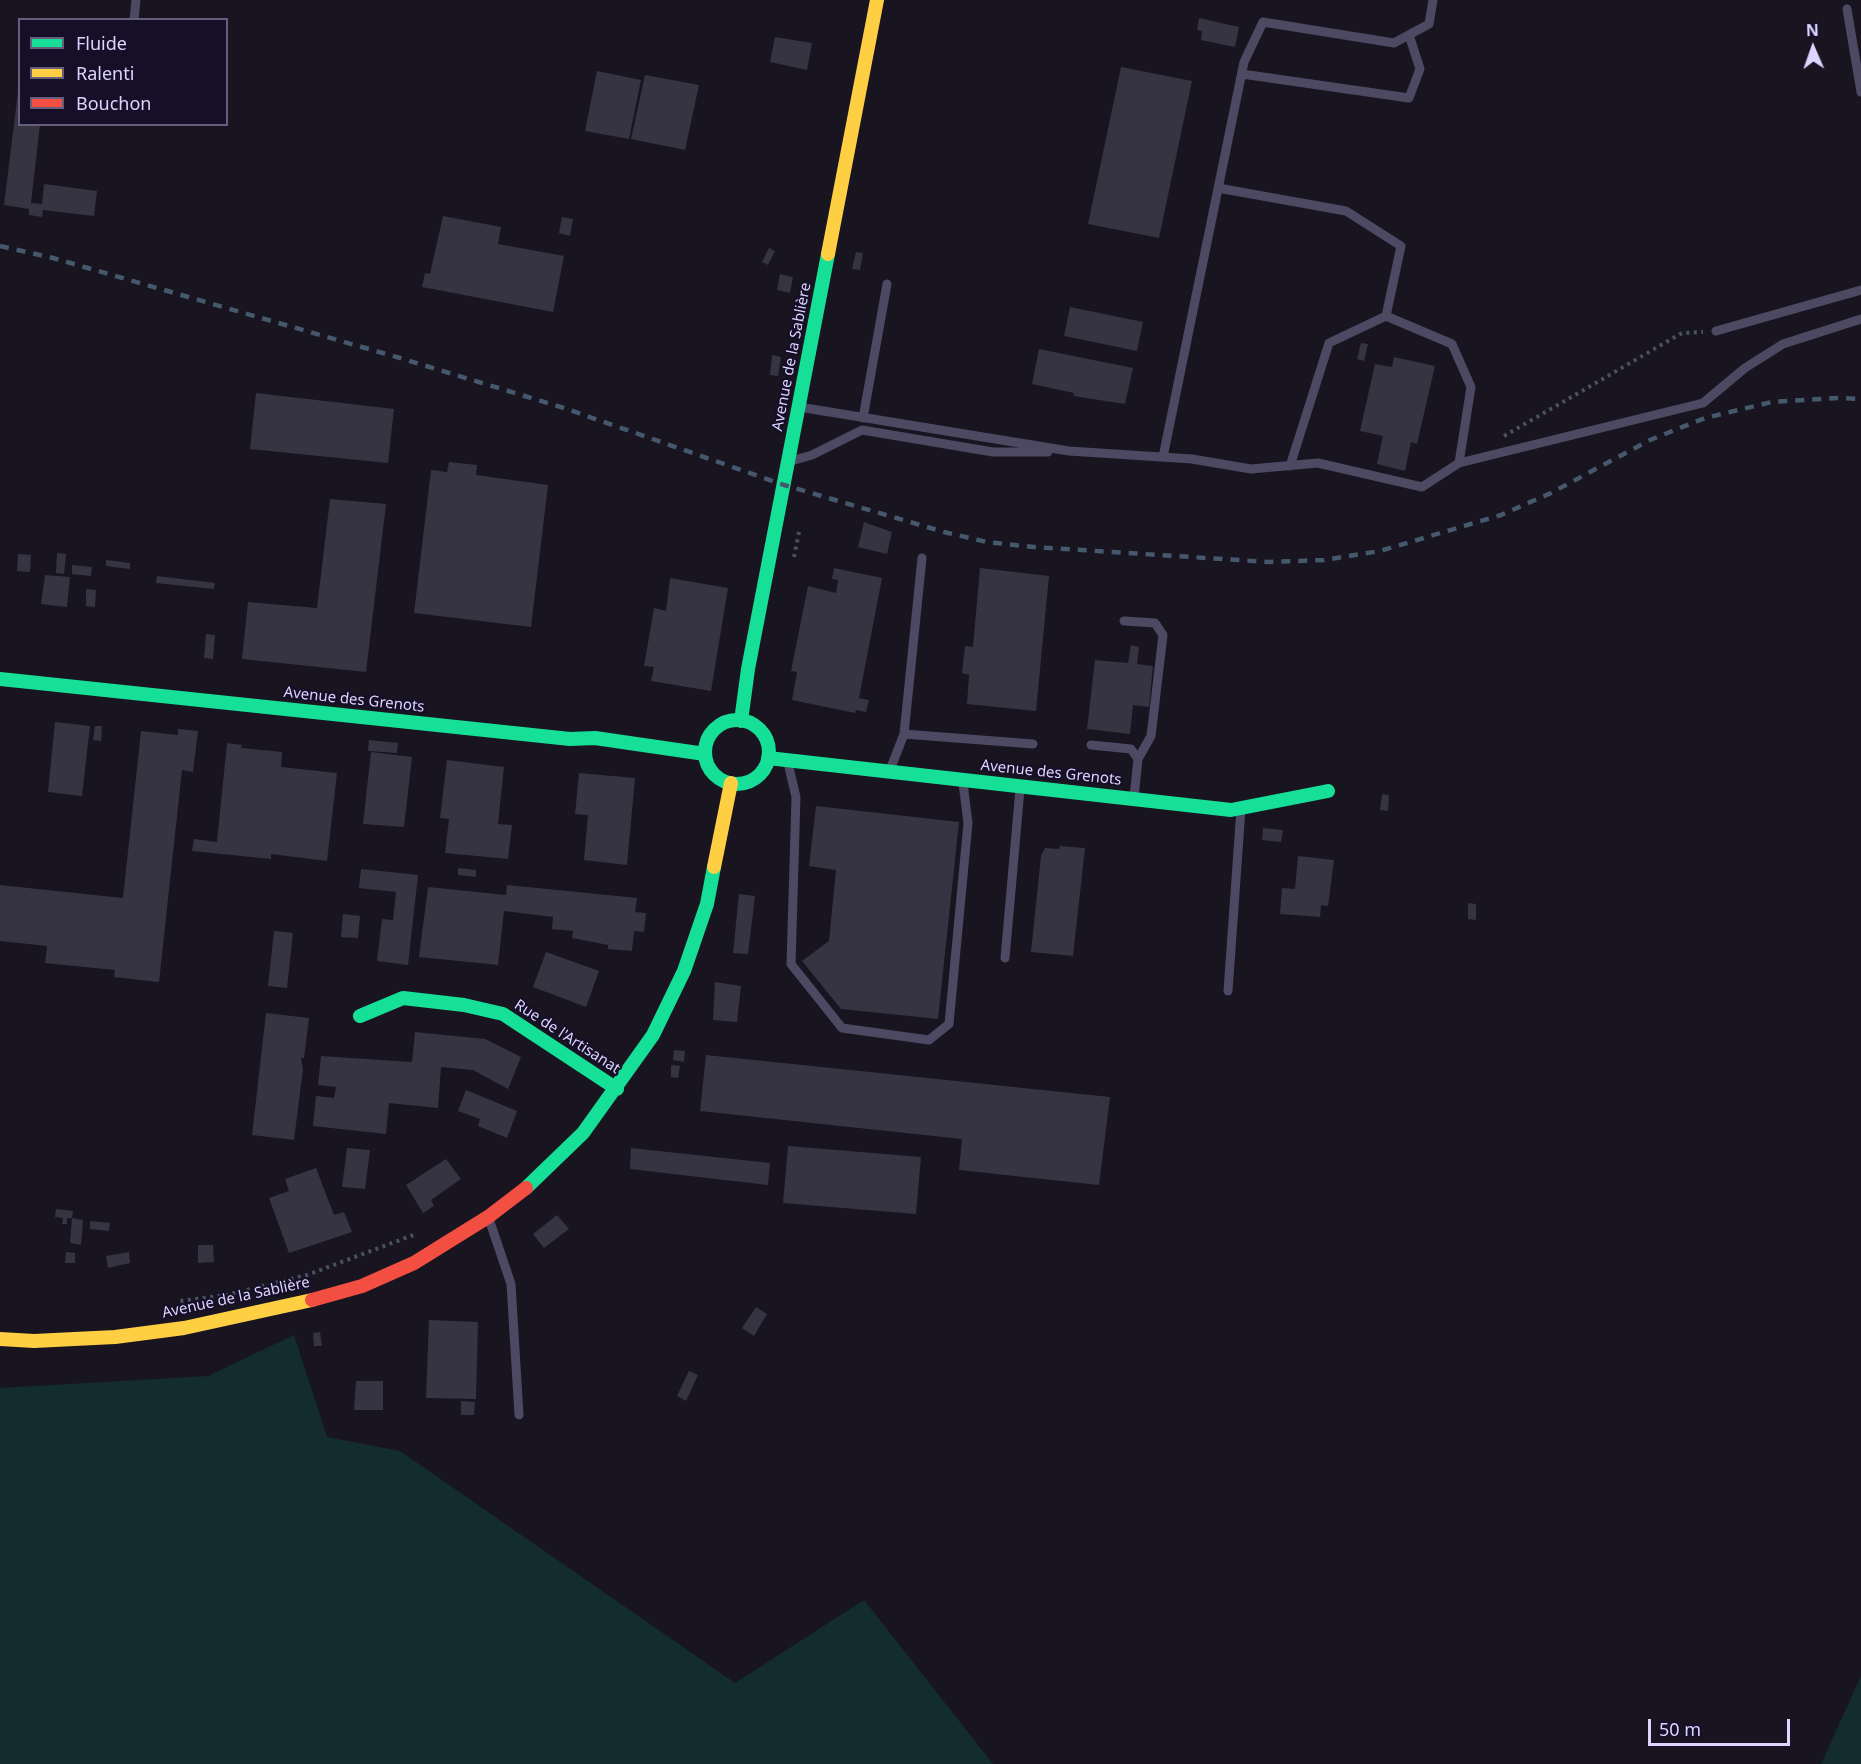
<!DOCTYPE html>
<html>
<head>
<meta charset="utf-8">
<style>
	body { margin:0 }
	#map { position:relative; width:1861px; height:1764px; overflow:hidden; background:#181521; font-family:"Noto Sans",sans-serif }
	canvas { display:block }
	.legend { position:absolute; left:18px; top:18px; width:210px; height:108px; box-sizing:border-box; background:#150f27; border:2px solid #655e7d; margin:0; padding:8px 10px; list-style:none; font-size:18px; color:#ddd5ff }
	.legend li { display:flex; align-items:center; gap:12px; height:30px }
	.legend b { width:30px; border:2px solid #655e7d }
	.north { position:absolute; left:1783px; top:18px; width:60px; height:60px; -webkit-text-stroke:4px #150f27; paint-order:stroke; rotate:358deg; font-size:16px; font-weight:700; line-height:24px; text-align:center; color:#ddd5ff }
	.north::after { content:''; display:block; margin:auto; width:21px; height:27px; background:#ddd5ff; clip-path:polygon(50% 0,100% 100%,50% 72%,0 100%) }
	.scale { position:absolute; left:1648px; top:1719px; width:142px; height:27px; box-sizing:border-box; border:3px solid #ddd5ff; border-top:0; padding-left:8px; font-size:18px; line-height:21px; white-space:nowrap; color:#ddd5ff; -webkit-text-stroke:4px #150f27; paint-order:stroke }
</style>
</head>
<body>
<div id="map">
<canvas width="1861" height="1764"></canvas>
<ul class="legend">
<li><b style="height:8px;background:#16e098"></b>Fluide</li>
<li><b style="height:8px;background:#ffcf43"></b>Ralenti</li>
<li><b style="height:8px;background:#f24e42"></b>Bouchon</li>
</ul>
<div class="north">N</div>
<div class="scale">50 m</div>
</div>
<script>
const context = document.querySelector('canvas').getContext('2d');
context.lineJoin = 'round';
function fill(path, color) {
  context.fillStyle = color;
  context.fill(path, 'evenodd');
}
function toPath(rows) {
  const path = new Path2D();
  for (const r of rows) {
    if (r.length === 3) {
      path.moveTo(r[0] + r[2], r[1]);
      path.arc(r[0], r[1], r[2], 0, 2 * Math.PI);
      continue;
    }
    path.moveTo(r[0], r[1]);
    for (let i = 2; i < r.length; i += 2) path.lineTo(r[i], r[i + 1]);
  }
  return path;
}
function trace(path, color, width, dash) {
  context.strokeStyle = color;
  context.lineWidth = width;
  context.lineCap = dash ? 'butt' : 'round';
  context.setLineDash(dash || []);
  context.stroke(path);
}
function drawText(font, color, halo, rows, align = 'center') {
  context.font = font + ' "Noto Sans",sans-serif';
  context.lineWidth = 4.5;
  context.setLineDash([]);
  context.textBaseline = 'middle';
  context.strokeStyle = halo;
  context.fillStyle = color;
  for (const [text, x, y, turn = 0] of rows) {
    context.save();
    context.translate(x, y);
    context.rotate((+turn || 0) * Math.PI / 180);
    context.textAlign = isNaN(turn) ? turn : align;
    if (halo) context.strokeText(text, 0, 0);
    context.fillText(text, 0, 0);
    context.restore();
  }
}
fill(toPath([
	[294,1335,327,1437,400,1451,735,1683,864,1600,993,1764,0,1764,0,1388,208,1376],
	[1861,1676,1861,1764,1821,1764]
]), '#132c2f');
fill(toPath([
	[1199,18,1239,27,1235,47,1201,40,1202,31,1197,30],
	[775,37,812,43,807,70,770,62],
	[1121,67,1192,81,1159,238,1088,224],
	[597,71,641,80,629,139,585,131],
	[645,75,699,85,685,150,631,139],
	[18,92,20,124,40,124,31,203,42,204,44,184,97,191,94,216,43,210,42,217,29,215,29,209,4,205],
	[443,216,501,227,498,244,564,256,553,312,422,287,425,273,430,274],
	[562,217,573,219,570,236,559,233],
	[769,248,775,251,768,265,762,262],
	[856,252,863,253,860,270,852,269],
	[780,274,793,277,790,293,777,290],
	[1070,307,1143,322,1137,351,1064,336],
	[1361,343,1368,344,1364,361,1357,359],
	[1039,349,1133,368,1125,404,1073,396,1074,393,1032,384],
	[772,355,781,357,778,376,770,375],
	[1394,357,1435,366,1417,444,1411,442,1405,471,1377,464,1383,436,1360,431,1375,364,1392,367],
	[256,393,394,409,388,463,250,449],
	[449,462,477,465,476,475,548,485,531,627,414,613,431,470,447,472],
	[330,499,386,504,366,672,242,659,248,602,317,608],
	[864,522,892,532,887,554,858,547],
	[57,553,66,554,64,574,56,573],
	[18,554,31,555,30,572,17,571],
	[106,560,130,563,130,569,106,566],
	[72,565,92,567,91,576,72,574],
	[834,568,882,578,859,698,869,700,866,712,856,710,855,713,792,700,797,672,791,671,808,586,836,593,838,580,832,579],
	[980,568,1049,576,1036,711,967,704,969,675,962,673,965,646,973,647],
	[45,575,70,577,67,607,41,604],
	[157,576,215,583,214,589,156,583],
	[670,578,728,588,711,691,651,681,654,667,644,666,654,608,666,611],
	[86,589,96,590,95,607,86,606],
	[206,634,215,635,213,659,204,658],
	[1131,645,1139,647,1137,664,1153,666,1149,707,1133,705,1130,734,1087,729,1095,660,1128,663],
	[55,722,90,726,82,796,48,792],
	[95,726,102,726,101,741,93,740],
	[178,729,198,731,193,772,182,770,159,982,114,977,115,970,45,963,47,946,0,941,0,885,123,898,141,731,178,735],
	[369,740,398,743,397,753,368,751],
	[227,743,242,745,241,748,282,752,281,767,337,773,327,861,271,854,271,859,192,851,194,839,217,842],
	[371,752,412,757,404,827,363,824],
	[447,760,504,767,498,824,512,825,508,859,445,853,449,819,440,818],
	[579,773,635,778,627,865,584,860,588,815,575,814],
	[1382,794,1389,795,1388,811,1380,810],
	[816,806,959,822,938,1019,841,1009,802,961,829,941,836,870,809,866],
	[1263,828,1283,830,1281,842,1262,840],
	[1060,846,1085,848,1073,956,1031,952,1041,856,1045,848,1059,849],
	[1298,856,1334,860,1328,906,1321,905,1320,917,1280,914,1282,888,1295,889],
	[458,868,476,870,476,877,458,875],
	[361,869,418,875,408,965,377,961,382,919,393,920,396,892,359,888],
	[507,885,637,898,635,912,646,913,644,932,634,931,632,951,608,949,608,945,572,938,573,931,552,929,553,917,504,911,498,965,419,957,428,887,506,895],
	[739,894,755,896,748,954,733,953],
	[1468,903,1476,904,1476,920,1468,919],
	[343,914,360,916,358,938,341,937],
	[274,931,293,933,287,988,268,986],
	[546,952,599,971,586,1007,533,987],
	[715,982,741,986,737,1022,713,1020],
	[266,1013,309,1018,304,1058,301,1058,303,1069,294,1140,252,1135],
	[415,1032,485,1039,521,1057,508,1089,473,1070,441,1067,438,1108,389,1103,386,1134,313,1126,316,1096,334,1098,336,1087,318,1085,321,1056,412,1062],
	[674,1050,685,1051,684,1062,673,1060],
	[706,1055,1110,1097,1099,1185,959,1170,962,1139,700,1111],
	[671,1065,680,1066,678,1078,671,1077],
	[466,1090,517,1111,507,1138,478,1126,480,1119,458,1111],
	[788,1146,921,1157,916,1214,783,1203],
	[347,1148,370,1150,365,1189,342,1187],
	[631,1148,770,1163,768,1185,630,1169],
	[446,1159,461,1179,431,1200,434,1206,423,1213,406,1185],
	[316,1168,334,1215,344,1212,352,1232,289,1253,269,1198,289,1191,285,1179],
	[56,1209,73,1211,72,1218,67,1218,67,1224,62,1224,63,1218,55,1217],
	[557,1215,569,1229,544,1248,533,1234],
	[72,1218,83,1220,81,1245,70,1243],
	[90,1221,110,1223,109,1231,90,1229],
	[198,1245,213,1245,214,1262,198,1263],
	[66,1252,75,1253,75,1263,65,1263],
	[129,1252,130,1263,108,1268,106,1256],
	[756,1307,767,1314,754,1336,742,1328],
	[429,1320,478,1322,476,1399,426,1398],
	[320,1332,322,1346,314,1346,313,1333],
	[689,1371,698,1375,686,1401,677,1396],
	[356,1381,383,1381,383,1410,354,1410],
	[461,1401,475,1402,474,1415,461,1415]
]), '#363343');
trace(toPath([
	[1504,436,1682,333,1703,332],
	[794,557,799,532],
	[181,1308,180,1301,227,1295,307,1275,416,1234]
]), '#485362', 4, [3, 4.5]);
trace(toPath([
	[1847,9,1861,92],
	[134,20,136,0],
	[1242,74,1409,98,1420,69,1409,35],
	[1218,188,1346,211,1401,246,1386,316,1329,343,1290,466],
	[1386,316,1452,344,1471,387,1459,463],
	[1716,331,1861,290],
	[799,407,1069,451,1192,459,1251,469,1318,463,1422,487,1459,463,1703,403,1745,368,1783,344,1861,319],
	[863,418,887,284],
	[1163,457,1244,62,1263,22,1394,43,1429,24,1433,0],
	[791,461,812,455,862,430,993,452,1048,452],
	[1124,621,1155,623,1163,635,1151,736,1138,759],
	[904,734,1033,744],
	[1091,745,1131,749,1138,759,1134,797],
	[788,763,796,797,791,964,842,1028,929,1040,949,1024,968,823,963,783],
	[890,770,904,734,922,558],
	[1005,958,1020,789],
	[1228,991,1241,809],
	[489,1219,511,1284,519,1415]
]), '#4d4962', 9);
trace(toPath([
	[0,679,570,739,595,738,705,754],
	[737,752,32],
	[741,721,748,669,828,254],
	[768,758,1231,810,1328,791],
	[360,1016,403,998,464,1005,503,1014,617,1089],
	[526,1188,583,1133,653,1035,684,971,707,904,714,867]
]), '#16e098', 14);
trace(toPath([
	[828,254,877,0],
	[714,867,731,783],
	[0,1339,34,1341,115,1337,184,1328,312,1300]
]), '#ffcf43', 14);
trace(toPath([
	[312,1300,362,1286,414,1263,488,1217,526,1188]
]), '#f24e42', 14);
trace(toPath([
	[0,246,53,258,400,358,564,408,784,485,944,532,987,542,1034,547,1269,562,1324,560,1380,551,1501,515,1551,493,1650,440,1705,418,1772,402,1838,398,1861,399]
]), '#46586c', 4.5, [9, 8]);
drawText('15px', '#ddd5ff', '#150f27', [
	["Avenue de la Sablière",792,357,-79],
	["Avenue des Grenots",354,700,6],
	["Avenue des Grenots",1051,773,6],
	["Rue de l'Artisanat",567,1037,33],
	["Avenue de la Sablière",236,1298,-12]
]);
</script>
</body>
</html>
